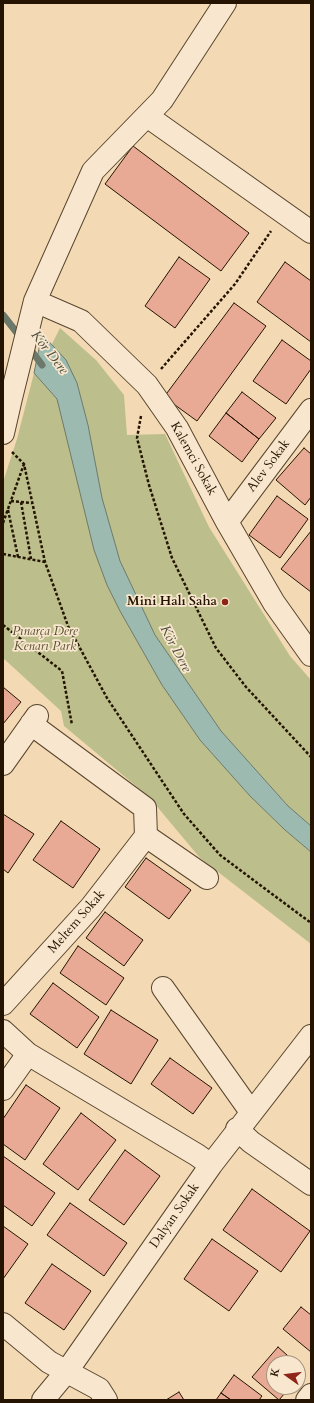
<!DOCTYPE html>
<html>
<head>
<meta charset="utf-8">
<style>
	body { margin:0 }
	#map { position:relative; width:314px; height:1403px; overflow:hidden; background:#f4dab4; font-family:Cardo,serif }
	canvas { display:block }
	.frame { position:absolute; inset:0; border:4px solid #241401; pointer-events:none }
	.north { position:absolute; left:266px; top:1355px; width:40px; height:40px; box-sizing:border-box; background:#f8e7ce; border:1px solid #a3937c; border-radius:50%; rotate:284deg; font-size:11px; font-weight:700; line-height:16px; text-align:center; color:#241401 }
	.north::after { content:''; display:block; margin:auto; width:14px; height:18px; background:#8f2418; clip-path:polygon(50% 0,100% 100%,50% 72%,0 100%) }
</style>
</head>
<body>
<div id="map">
<canvas width="314" height="1403"></canvas>
<div class="frame"></div>
<div class="north">K</div>
</div>
<script>
const context = document.querySelector('canvas').getContext('2d');
context.lineJoin = 'round';
function fill(path, color) {
  context.fillStyle = color;
  context.fill(path, 'evenodd');
}
function toPath(rows) {
  const path = new Path2D();
  for (const r of rows) {
    path.moveTo(r[0], r[1]);
    for (let i = 2; i < r.length; i += 2) path.lineTo(r[i], r[i + 1]);
  }
  return path;
}
function trace(path, color, width, dash) {
  context.strokeStyle = color;
  context.lineWidth = width;
  context.lineCap = dash ? 'butt' : 'round';
  context.setLineDash(dash || []);
  context.stroke(path);
}
function drawText(font, color, halo, rows, align = 'center') {
  context.font = font + ' Cardo,serif';
  context.lineWidth = 3.5;
  context.setLineDash([]);
  context.textBaseline = 'middle';
  context.strokeStyle = halo;
  context.fillStyle = color;
  for (const [text, x, y, turn = 0] of rows) {
    context.save();
    context.translate(x, y);
    context.rotate((+turn || 0) * Math.PI / 180);
    context.textAlign = isNaN(turn) ? turn : align;
    if (halo) context.strokeText(text, 0, 0);
    context.fillText(text, 0, 0);
    context.restore();
  }
}
fill(toPath([
	[60,328,96,360,124,395,127,435,165,434,209,527,290,656,311,680,311,826,288,806,221,731,155,635,120,561,102,498,88,425,77,383,52,344],
	[34,373,57,399,94,550,107,585,120,611,162,685,200,740,250,796,285,830,311,852,311,944,200,858,149,797,64,726,61,711,3,658,3,482,17,439]
]), '#bcbf8c');
const water = toPath([
	[42,334,66,360,77,383,88,425,102,498,120,561,155,635,221,731,288,806,311,826,311,852,285,830,250,796,200,740,162,685,120,611,107,585,94,550,57,399,34,373,42,334]
]);
fill(water, '#9cbaaf');
trace(water, '#6c7869', 1);
trace(toPath([
	[3,315,21,338],
	[28,346,42,365]
]), '#6c7869', 7);
const building = toPath([
	[133,146,249,233,221,271,105,184,133,146],
	[179,257,210,279,175,328,145,306,179,257],
	[285,262,311,281,311,342,257,302,285,262],
	[234,303,266,326,197,421,164,397,234,303],
	[282,340,311,361,311,369,286,404,253,381,282,340],
	[242,392,276,418,259,439,226,413,242,392],
	[226,413,259,439,242,462,209,436,226,413],
	[304,448,311,454,311,497,305,505,276,480,304,448],
	[277,496,308,519,280,558,249,535,277,496],
	[311,531,311,592,281,569,311,531],
	[3,687,21,702,3,724,3,687],
	[3,814,34,834,8,873,3,869,3,814],
	[61,821,100,849,73,888,33,860,61,821],
	[146,858,191,890,169,919,125,887,146,858],
	[105,912,143,940,124,966,86,938,105,912],
	[78,946,124,978,106,1005,60,973,78,946],
	[53,983,99,1017,77,1048,30,1014,53,983],
	[111,1010,158,1040,131,1084,84,1054,111,1010],
	[170,1058,212,1088,193,1114,151,1084,170,1058],
	[26,1085,60,1108,25,1160,3,1144,3,1119,26,1085],
	[81,1113,116,1140,78,1190,43,1164,81,1113],
	[125,1150,160,1176,124,1225,89,1200,125,1150],
	[3,1156,55,1193,32,1226,3,1205,3,1156],
	[252,1189,310,1231,281,1272,223,1230,252,1189],
	[70,1203,127,1243,104,1276,47,1235,70,1203],
	[3,1226,28,1244,3,1279,3,1226],
	[212,1239,258,1271,229,1311,184,1279,212,1239],
	[52,1264,91,1291,64,1330,25,1303,52,1264],
	[301,1307,311,1315,311,1352,283,1329,301,1307],
	[278,1347,296,1363,274,1363,274,1387,290,1387,279,1400,252,1377,278,1347],
	[298,1364,305,1370,298,1378,298,1364],
	[234,1375,262,1396,259,1400,231,1400,221,1393,234,1375],
	[179,1392,184,1400,166,1400,179,1392],
	[221,1393,231,1400,216,1400,221,1393]
]);
fill(building, '#e8aa95');
trace(building, '#241401', 1);
const minor = toPath([
	[147,116,311,232],
	[35,301,81,321,147,385,177,428,227,522,274,603,311,655],
	[3,433,11,398,35,301,93,171,162,100,225,3],
	[227,522,311,410],
	[31,724,145,808,146,836,207,878],
	[3,764,37,716],
	[163,988,251,1112],
	[3,1004,91,907,146,836],
	[3,1031,28,1054,197,1155,211,1165],
	[3,1089,28,1054],
	[237,1129,251,1142,311,1184],
	[3,1324,49,1362,99,1389,106,1400],
	[43,1400,67,1371,211,1165,311,1036],
	[307,1400,311,1395]
]);
trace(minor, '#58462e', 24);
trace(toPath([
	[161,369,235,284,271,231],
	[141,416,137,438,149,485,172,558,216,648,246,687,311,757],
	[12,452,24,464,45,562,68,626,107,698,184,814,220,855,311,923],
	[11,501,32,503],
	[21,502,31,559],
	[8,510,18,557],
	[3,523,24,464],
	[3,554,45,562],
	[3,625,62,671,72,725]
]), '#241401', 2.5, [3, 2]);
trace(minor, '#f8e7ce', 22);
for (const [x, y, r, color] of [
	[225,602,4,"#8f2418"]
]) {
  const dot = new Path2D();
  dot.arc(x, y, r, 0, 2 * Math.PI);
  context.fillStyle = color;
  context.fill(dot);
  trace(dot, '#f8e7ce', 1.5);
}
drawText('13px', '#241401', '#f8e7ce', [
	["Kalemci Sokak",193,459,61],
	["Alev Sokak",269,466,-53],
	["Meltem Sokak",77,922,-49],
	["Dalyan Sokak",175,1216,-55]
]);
drawText('bold 13px', '#241401', '#f8e7ce', [
	["Mini Halı Saha",217,602]
], 'right');
drawText('italic 13px', '#595032', '#f8e7ce', [
	["Pınarça Dere",45,632],
	["Kenarı Park",45,647]
]);
drawText('italic 14px', '#4e4e3e', '#f8e7ce', [
	["Kör Dere",49,353,52],
	["Kör Dere",175,649,62]
]);
</script>
</body>
</html>
